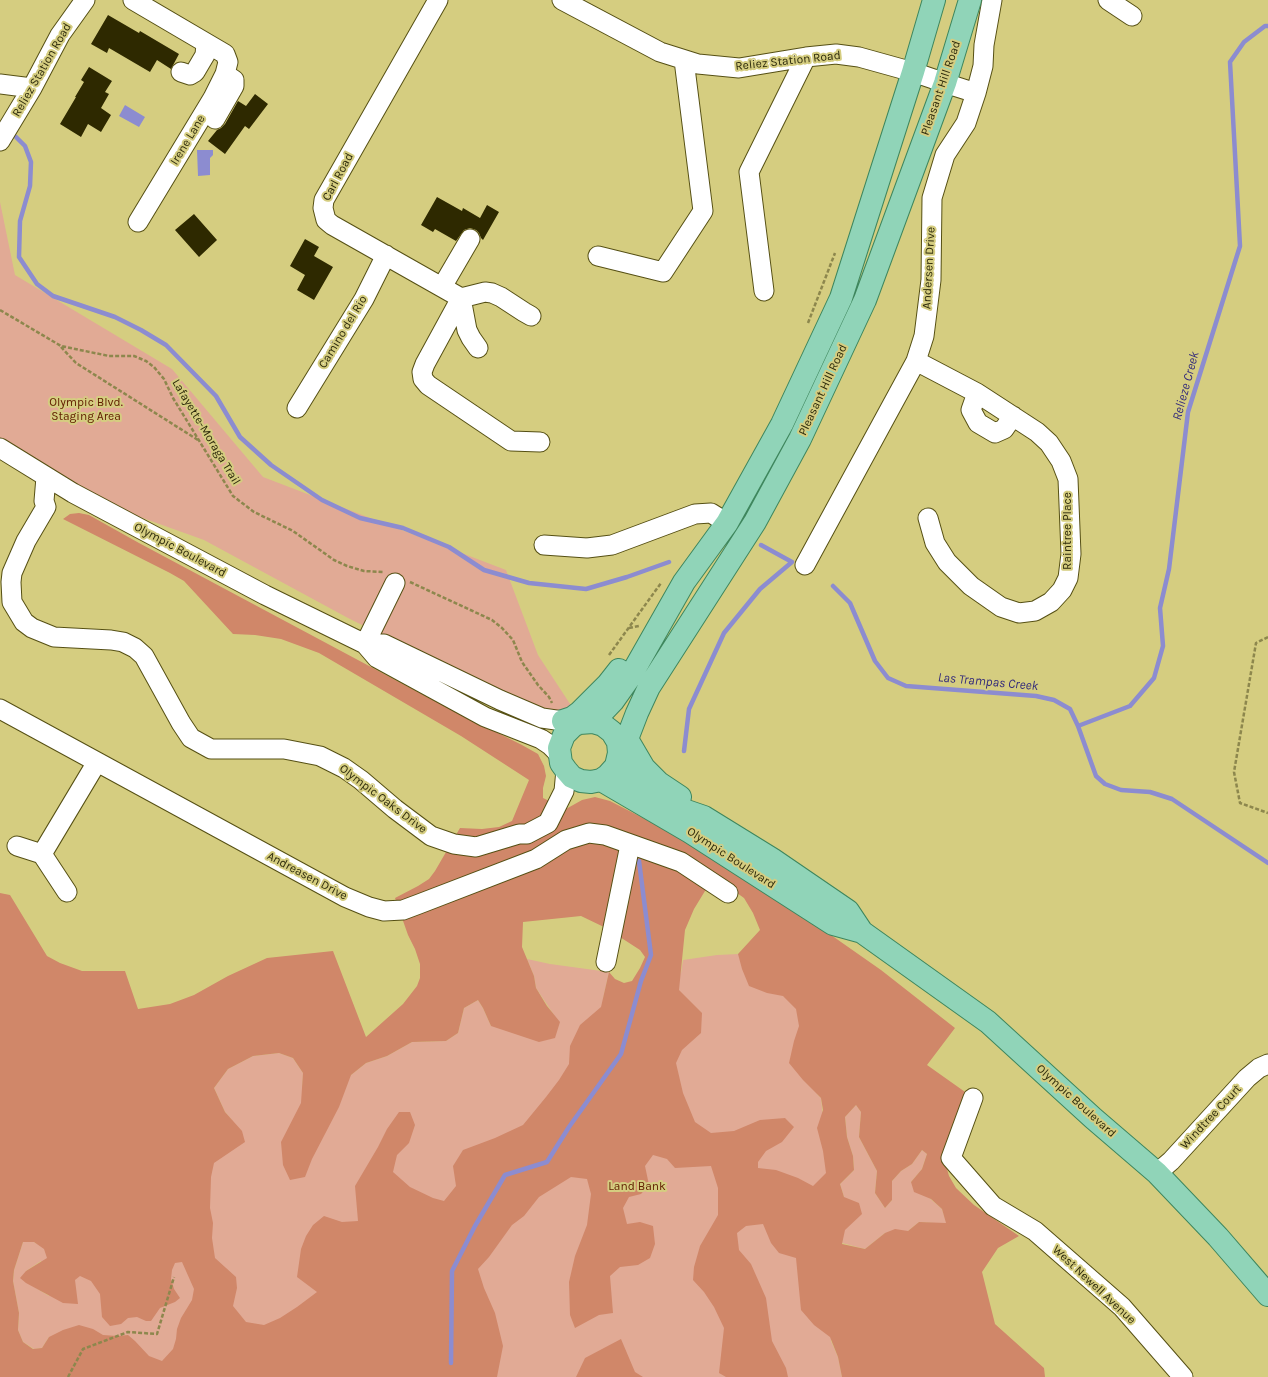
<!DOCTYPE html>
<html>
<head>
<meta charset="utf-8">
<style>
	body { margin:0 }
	canvas { display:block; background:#d5cd80 }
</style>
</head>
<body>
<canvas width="1268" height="1377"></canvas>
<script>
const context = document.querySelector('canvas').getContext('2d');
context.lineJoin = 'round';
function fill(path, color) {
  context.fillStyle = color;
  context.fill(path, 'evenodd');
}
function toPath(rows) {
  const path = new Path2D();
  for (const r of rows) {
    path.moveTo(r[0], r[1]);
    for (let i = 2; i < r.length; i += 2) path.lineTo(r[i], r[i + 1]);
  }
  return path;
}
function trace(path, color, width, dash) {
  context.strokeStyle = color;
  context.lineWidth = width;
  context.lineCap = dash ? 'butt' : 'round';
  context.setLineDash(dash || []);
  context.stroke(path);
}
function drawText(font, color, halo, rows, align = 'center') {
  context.font = font + ' Karla,sans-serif';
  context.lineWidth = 4;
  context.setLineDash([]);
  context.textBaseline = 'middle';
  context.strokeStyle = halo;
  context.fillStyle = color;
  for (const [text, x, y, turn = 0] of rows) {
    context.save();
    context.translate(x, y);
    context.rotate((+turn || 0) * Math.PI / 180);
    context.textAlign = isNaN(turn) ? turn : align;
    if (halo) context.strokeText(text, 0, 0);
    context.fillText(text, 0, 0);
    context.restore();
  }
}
fill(toPath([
	[0,202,15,275,172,369,263,477,506,570,538,655,574,710,565,713,545,711,511,699,348,618,204,540,73,493,0,448],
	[748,951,807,1020,817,1094,821,1098,831,1191,831,1341,838,1357,842,1377,69,1377,49,1337,42,1348,34,1349,23,1342,18,1330,19,1313,13,1281,14,1270,23,1242,34,1242,37,1244,232,1120,225,1112,214,1088,228,1069,253,1056,279,1053,293,1058,303,1073,302,1097,351,1075,366,1063,387,1056,412,1042,446,1041,458,1033,464,1008,478,1000,483,1008,491,1026,554,1015,536,988,534,976,527,959,550,964,609,972,603,999,681,973,683,960,717,955,739,954],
	[41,1261,49,1296,36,1288,26,1271],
	[856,1105,861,1112,859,1137,877,1171,875,1193,885,1208,892,1200,892,1181,901,1171,912,1164,922,1150,927,1154,922,1169,911,1182,942,1209,947,1224,919,1222,908,1231,885,1233,865,1249,842,1243,844,1230,844,1197,840,1184,854,1170,853,1156,847,1137,845,1117]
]), '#e1aa95');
fill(toPath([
	[79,513,89,515,139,543,444,706,522,745,538,754,544,766,546,776,543,788,543,798,566,809,582,800,595,797,610,801,680,837,821,928,881,970,955,1028,927,1065,975,1099,945,1162,949,1176,956,1188,974,1205,1019,1236,998,1248,982,1272,995,1324,1044,1368,1045,1377,842,1377,838,1357,830,1337,814,1325,801,1310,796,1258,779,1253,771,1243,763,1224,746,1226,737,1233,739,1250,751,1264,766,1298,772,1341,786,1368,788,1377,726,1377,719,1373,724,1328,714,1307,704,1292,693,1280,694,1267,700,1246,718,1215,718,1188,711,1166,675,1168,667,1159,653,1155,645,1166,649,1185,641,1194,629,1197,623,1208,627,1224,640,1222,653,1226,655,1244,650,1258,638,1265,620,1267,610,1276,613,1313,599,1315,575,1328,570,1315,569,1282,575,1256,587,1225,591,1194,587,1179,571,1177,539,1197,524,1216,512,1225,489,1257,478,1269,484,1288,495,1313,503,1346,497,1377,0,1377,0,893,10,895,47,956,60,963,82,971,125,971,138,1009,170,1004,194,995,228,976,267,958,333,951,366,1037,403,1004,417,986,420,978,420,964,415,949,408,935,395,898,418,886,429,879,435,871,460,828,482,829,499,827,512,821,529,780,461,736,319,653,281,639,255,635,233,634,184,581,170,573,63,519,70,514],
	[716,878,744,898,753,913,760,930,738,954,742,969,749,986,767,993,783,996,796,1009,799,1026,794,1041,789,1063,803,1080,821,1098,823,1110,817,1128,823,1151,826,1173,813,1186,798,1178,776,1170,758,1168,758,1162,766,1151,782,1142,794,1127,785,1118,760,1120,734,1131,711,1133,695,1122,683,1093,676,1063,682,1050,701,1033,702,1013,679,990,685,930,694,909,705,891],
	[581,916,606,928,640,950,645,957,640,968,632,981,624,983,615,979,609,972,601,1007,580,1025,570,1046,569,1064,559,1080,546,1097,523,1125,495,1138,463,1150,453,1166,456,1186,444,1201,433,1198,410,1187,393,1172,397,1155,409,1143,415,1125,410,1112,399,1112,387,1129,378,1147,355,1186,358,1221,342,1222,324,1216,313,1225,306,1236,301,1249,297,1277,317,1292,297,1307,280,1318,264,1325,246,1322,233,1306,237,1288,236,1277,215,1258,212,1238,213,1223,210,1208,211,1177,214,1163,245,1142,242,1131,225,1112,214,1088,228,1069,253,1056,279,1053,293,1058,303,1073,301,1103,281,1142,283,1165,290,1180,305,1177,312,1159,339,1107,351,1075,366,1063,387,1056,412,1042,446,1041,458,1033,464,1008,478,1000,483,1008,491,1026,539,1042,555,1038,560,1022,547,1006,536,988,534,976,522,947,523,922],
	[856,1105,861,1112,859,1137,877,1171,875,1193,885,1208,892,1200,892,1181,901,1171,912,1164,922,1150,927,1154,922,1169,911,1182,914,1192,931,1199,942,1209,946,1223,919,1222,908,1231,895,1229,885,1233,865,1249,842,1244,845,1230,862,1214,859,1203,844,1197,840,1184,854,1170,853,1156,847,1137,845,1117],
	[23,1242,34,1242,44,1249,47,1258,26,1271,20,1278,26,1283,63,1303,78,1304,75,1280,80,1276,91,1281,100,1294,102,1317,110,1326,121,1324,128,1318,137,1317,146,1321,151,1321,160,1308,175,1302,180,1298,174,1289,171,1279,172,1270,175,1263,182,1262,194,1289,192,1300,181,1318,177,1329,176,1339,173,1349,162,1361,149,1356,135,1341,128,1335,117,1336,103,1335,93,1329,79,1325,63,1330,49,1337,42,1348,33,1349,23,1342,18,1330,19,1313,13,1281,14,1270],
	[621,1339,635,1372,643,1377,576,1377,585,1358]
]), '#d08769');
fill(toPath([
	[125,105,145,117,139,127,119,116],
	[197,150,213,150,213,155,210,158,210,175,198,176]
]), '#8c8cd0');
trace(toPath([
	[16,137,25,146,31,162,30,186,20,221,19,257,37,284,53,296,115,317,141,330,166,345,216,396,240,437,271,465,322,500,360,518,403,528,449,547,484,570,529,583,586,589,627,577,669,562],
	[833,586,850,603,875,661,888,678,906,686,1036,696,1054,700,1070,709,1078,726,1096,776,1105,784,1121,790,1150,792,1172,799,1268,863],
	[1078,726,1130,706,1154,678,1163,646,1160,608,1169,569,1188,412,1240,246,1230,62,1244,42,1265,26,1268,26],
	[684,751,689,709,724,633,760,589,792,562,761,545],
	[451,1363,452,1271,475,1226,505,1175,547,1162,569,1127,621,1054,641,981,651,955,639,861]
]), '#8c8cd0', 4.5);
fill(toPath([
	[108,15,139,33,140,31,179,54,171,69,157,60,150,72,109,48,107,53,91,44],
	[89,67,112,81,105,92,109,94,101,108,111,115,101,132,88,124,81,137,60,124,76,97,75,97,84,82,81,80],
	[255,94,268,104,249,129,245,126,225,154,208,141,217,130,221,128,225,124,238,101,246,106],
	[437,197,462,211,463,208,480,218,487,205,499,212,483,240,481,238,479,233,476,230,470,228,464,230,456,241,435,229,433,232,421,225],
	[194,214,217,240,199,257,175,230],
	[305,239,319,247,314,256,333,267,314,300,297,290,305,275,290,266]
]), '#2e2900');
const minor = toPath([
	[133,0,225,54,228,62,225,74,213,98,138,222],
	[438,0,324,200,323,208,326,220,332,225,461,298],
	[562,0,660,52,698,64,739,68,806,57,836,54,859,57,913,72,954,86,976,93],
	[1108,0,1132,16],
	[181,72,190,75,195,72,205,55,206,43],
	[0,84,32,88],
	[215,119,234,86,234,80,225,74],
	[0,141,32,88,60,35,85,0],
	[598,256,663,272,703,211,684,60],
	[442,287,470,239],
	[764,291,749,172,806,57],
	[461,298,425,364,422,372,423,379,428,385,511,441,540,442],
	[461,298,485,292,492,293,501,297,524,312,531,316],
	[461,298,467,330,471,338,478,348],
	[916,361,977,393,1037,432,1049,443,1061,461,1068,479,1071,554,1068,578,1062,590,1051,602,1035,611,1019,613,1001,607,971,586,947,562,935,543,928,518],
	[977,393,971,410,978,423,995,433,1004,429,1013,416],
	[297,408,364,299,386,255],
	[0,448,73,493,265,595,365,644,377,658,485,717,541,739,550,745,559,754],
	[46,477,44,501,46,507,26,541,12,573,11,582,12,602,24,622,32,628,54,637,111,640,123,642,135,648,144,656,181,723,191,738,211,749,284,749,320,756,344,768,361,780,395,809,431,836,454,844,476,847,519,834,527,834,548,823,564,791,566,770],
	[544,545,587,548,612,545,695,514,711,513,727,523],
	[805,565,916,361,924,336,931,280,932,198,945,155,966,123,976,93,983,66,984,45,992,0],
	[365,644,384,644,500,700,542,718,577,723],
	[365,644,395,583],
	[0,709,345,897,369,907,384,911,403,910,419,904,536,859,566,840,589,833,605,835,681,862,728,893],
	[17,846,42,854,67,892],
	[42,854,97,762],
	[606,962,630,845],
	[973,1098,951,1158,993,1206,1035,1231,1122,1307,1183,1377],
	[1157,1173,1171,1161,1247,1078,1259,1068,1268,1064]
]);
const major = toPath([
	[563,721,572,718,580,712,608,684,619,670],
	[593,722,613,701,630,677,684,582,727,523,782,424,841,298,913,72,934,0],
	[627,739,644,768,659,783,680,797],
	[619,753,627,739,637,713,649,687,755,522,800,439,865,300,945,83,970,0],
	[618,759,643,790,654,797,672,806,704,817,772,859,848,911,862,932],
	[601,780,607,776,616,766,619,753,618,742,612,732,603,725,593,722,579,723,573,726,564,735,559,748,561,763,566,770,572,777,581,781,591,782,601,780,690,832,833,924,862,932,988,1022,1093,1118,1157,1173,1218,1237,1268,1295]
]);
trace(minor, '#565014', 21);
trace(major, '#3e865d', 24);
trace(toPath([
	[0,310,61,346,109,356,134,356,146,361,154,367,164,379,173,398,233,496,254,512,293,531,334,560,347,566,364,571,383,572],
	[808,323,835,253],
	[61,347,76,363,198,440],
	[410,582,492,620,502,628,513,640,522,662,538,685,549,697,552,703],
	[629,628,639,626],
	[1268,637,1256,643,1234,772,1240,803,1268,813],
	[609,655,661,583],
	[68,1377,83,1349,128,1332,157,1334,174,1277]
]), '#8d874d', 2.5, [4, 2]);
trace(minor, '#fff', 19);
trace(major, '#90d4b8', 22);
drawText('12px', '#2e2b0b', '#d5cd80', [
	["Reliez Station Road",788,61,-6],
	["Reliez Station Road",42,70,-60],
	["Pleasant Hill Road",941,88,-71],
	["Irene Lane",188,140,-59],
	["Carl Road",338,177,-62],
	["Andersen Drive",929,268,-87],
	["Camino del Rio",343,332,-59],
	["Pleasant Hill Road",823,390,-65],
	["Lafayette-Moraga Trail",206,432,59],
	["Raintree Place",1068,531,-90],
	["Olympic Boulevard",180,550,28],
	["Olympic Oaks Drive",383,799,37],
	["Olympic Boulevard",731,858,33],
	["Andreasen Drive",307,876,28],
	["Olympic Boulevard",1076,1101,42],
	["Windtree Court",1211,1117,-47],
	["West Newell Avenue",1094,1285,43]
]);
drawText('12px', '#622000', '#d5cd80', [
	["Olympic Blvd.",86,403],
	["Staging Area",86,417],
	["Land Bank",637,1187]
]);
drawText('italic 13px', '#342b7a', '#d5cd80', [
	["Relieze Creek",1186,386,-75],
	["Las Trampas Creek",988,682,5]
]);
</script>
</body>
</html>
